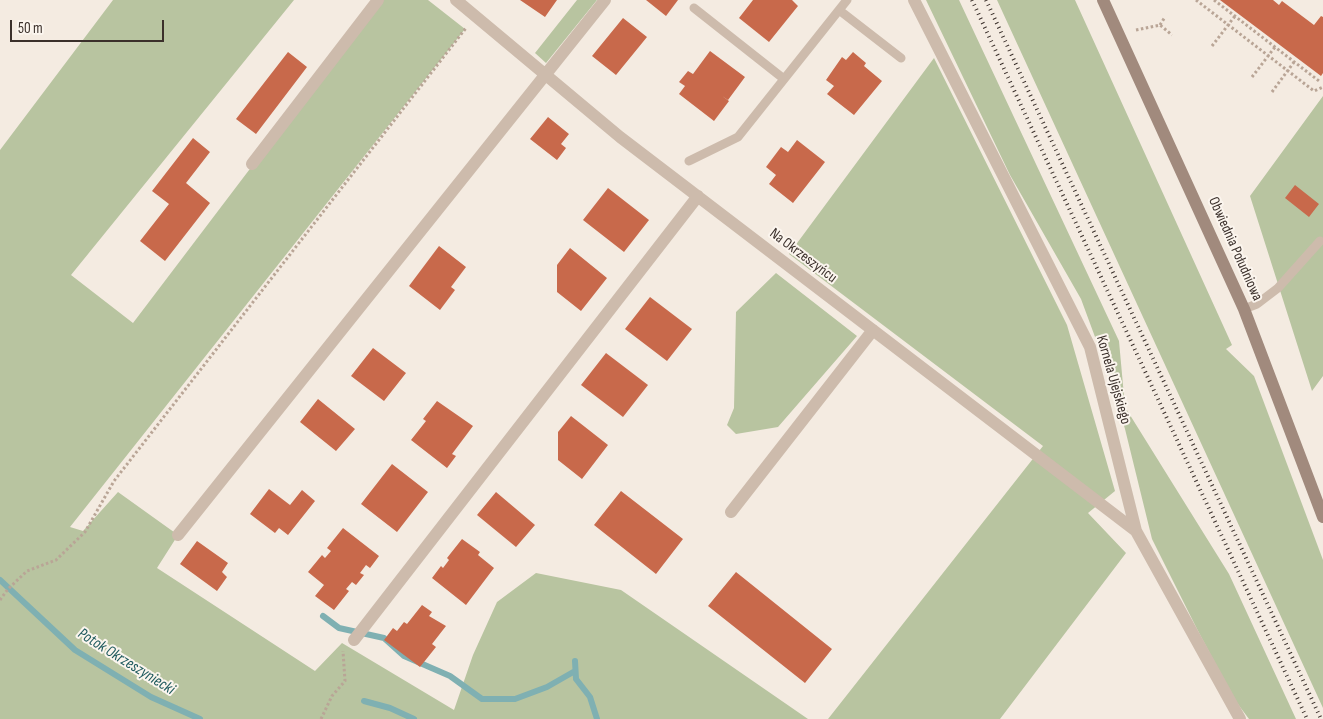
<!DOCTYPE html>
<html>
<head>
<meta charset="utf-8">
<style>
	body { margin:0 }
	#map { position:relative; width:1323px; height:719px; overflow:hidden; background:#f4ebe1; font-family:"Sofia Sans Condensed",sans-serif }
	canvas { display:block }
	.scale { position:absolute; left:10px; top:20px; width:154px; height:22px; box-sizing:border-box; border:2px solid #3b302b; border-top:0; padding-left:6px; font-size:15px; line-height:18px; white-space:nowrap; color:#3b302b; -webkit-text-stroke:4px #fbf5ee; paint-order:stroke }
</style>
</head>
<body>
<div id="map">
<canvas width="1323" height="719"></canvas>
<div class="scale">50 m</div>
</div>
<script>
const context = document.querySelector('canvas').getContext('2d');
context.lineJoin = 'round';
function fill(path, color) {
  context.fillStyle = color;
  context.fill(path, 'evenodd');
}
function toPath(rows) {
  const path = new Path2D();
  for (const r of rows) {
    path.moveTo(r[0], r[1]);
    for (let i = 2; i < r.length; i += 2) path.lineTo(r[i], r[i + 1]);
  }
  return path;
}
function trace(path, color, width, dash) {
  context.strokeStyle = color;
  context.lineWidth = width;
  context.lineCap = dash ? 'butt' : 'round';
  context.setLineDash(dash || []);
  context.stroke(path);
}
function drawText(font, color, halo, rows, align = 'center') {
  context.font = font + ' "Sofia Sans Condensed",sans-serif';
  context.lineWidth = 4;
  context.setLineDash([]);
  context.textBaseline = 'middle';
  context.strokeStyle = halo;
  context.fillStyle = color;
  for (const [text, x, y, turn = 0] of rows) {
    context.save();
    context.translate(x, y);
    context.rotate((+turn || 0) * Math.PI / 180);
    context.textAlign = isNaN(turn) ? turn : align;
    if (halo) context.strokeText(text, 0, 0);
    context.fillText(text, 0, 0);
    context.restore();
  }
}
fill(toPath([
	[113,0,294,0,71,275,133,323,378,0,428,0,465,29,70,527,83,531,118,492,178,535,157,568,315,671,342,643,454,710,473,655,497,602,536,573,621,590,808,719,0,719,0,150],
	[577,0,597,0,546,63,535,53],
	[926,0,959,0,1119,341,1125,407,1229,574,1296,719,1249,719,1234,699,1197,629,1152,539,1125,429,1105,364,1081,299,1010,175],
	[997,0,1075,0,1232,345,1226,349,1254,376,1323,560,1323,708],
	[934,58,1067,325,1115,491,1088,513,1126,553,1000,719,828,719,1043,446,789,254],
	[1323,96,1323,376,1312,391,1250,196],
	[776,273,857,336,778,427,736,434,727,425,734,408,736,312]
]), '#b8c4a0');
trace(toPath([
	[0,580,75,650,151,697,200,719],
	[323,616,339,628,384,638,404,656,450,676,482,699,515,699,547,687,575,671],
	[575,661,576,679,590,697,597,719],
	[364,701,390,708,414,719]
]), '#7fb0b2', 6);
fill(toPath([
	[520,0,557,0,545,17],
	[646,0,678,0,666,16],
	[753,0,792,0,798,6,769,42,739,18],
	[1220,0,1273,0,1279,5,1282,1,1314,25,1321,16,1323,17,1323,73,1321,76],
	[623,18,647,37,616,75,592,56],
	[710,51,745,77,728,100,722,96,729,101,714,121,679,94,685,86,679,82,688,71,693,74],
	[288,52,307,67,256,134,236,119],
	[853,52,866,63,864,66,882,81,854,115,827,94,834,86,826,80,842,57,846,60],
	[548,117,569,134,561,144,566,148,557,160,530,139],
	[193,138,210,152,186,183,210,203,165,261,140,241,169,204,152,191],
	[797,140,825,162,793,203,769,184,776,175,766,167,781,147,788,152],
	[1295,185,1319,204,1309,217,1285,198],
	[608,188,649,220,624,252,583,220],
	[439,246,466,267,451,287,455,290,440,310,409,286],
	[570,248,607,278,581,311,557,292,557,265],
	[650,297,692,329,667,361,625,329],
	[373,348,406,373,384,401,351,376],
	[606,353,648,385,623,417,581,385],
	[318,399,355,429,336,451,300,422],
	[437,401,473,426,452,454,456,456,447,468,411,440,426,421,423,419],
	[571,416,608,445,582,479,558,460,558,432],
	[392,464,428,492,397,532,361,504],
	[269,489,290,505,302,490,315,501,288,535,279,528,275,533,250,514],
	[621,491,683,539,656,574,594,525],
	[496,492,535,525,516,547,477,515],
	[343,528,379,556,370,568,366,565,360,573,364,575,356,585,352,582,346,589,349,591,334,610,315,596,324,585,308,572,322,555,325,558,331,551,327,548],
	[462,539,480,552,478,555,494,568,466,605,432,578,441,566,443,568,449,560,447,558],
	[197,541,228,563,222,572,227,577,217,591,180,564],
	[736,572,832,649,805,683,708,606],
	[422,605,432,612,429,616,446,626,432,644,436,647,420,667,384,640,393,628,397,631,404,622,407,624]
]), '#c8694b');
trace(toPath([
	[1196,0,1314,91,1323,87],
	[1214,0,1319,81],
	[1160,25,1165,17],
	[1136,30,1160,25,1172,35],
	[1212,46,1235,16],
	[1252,77,1275,47],
	[1272,92,1294,62],
	[0,600,8,589,27,571,56,560,85,532,114,481,466,28],
	[321,719,332,696,345,681,343,651]
]), '#b9a596', 3, [2.5, 2.5]);
trace(toPath([
	[694,8,784,79],
	[839,10,901,58],
	[689,161,738,137,847,0],
	[1244,309,1257,304,1278,288,1320,241]
]), '#cdbbac', 9);
trace(toPath([
	[456,0,620,137,1136,531],
	[914,0,1090,347,1136,531,1240,719],
	[252,164,378,0],
	[731,512,873,330],
	[178,535,605,0],
	[354,640,698,196]
]), '#cdbbac', 12);
trace(toPath([
	[1103,0,1244,309,1323,517]
]), '#a18a7d', 12);
trace(toPath([
	[972,0,1307,719],
	[986,0,1321,719]
]), '#3b302b', 4, [1, 4]);
drawText('15px', '#3b302b', '#fbf5ee', [
	["Obwiednia Południowa",1235,249,66],
	["Na Okrzeszyńcu",803,256,37],
	["Kornela Ujejskiego",1113,380,74]
]);
drawText('italic 16px', '#1f5a5e', '#fbf5ee', [
	["Potok Okrzeszyniecki",126,662,32]
]);
</script>
</body>
</html>
